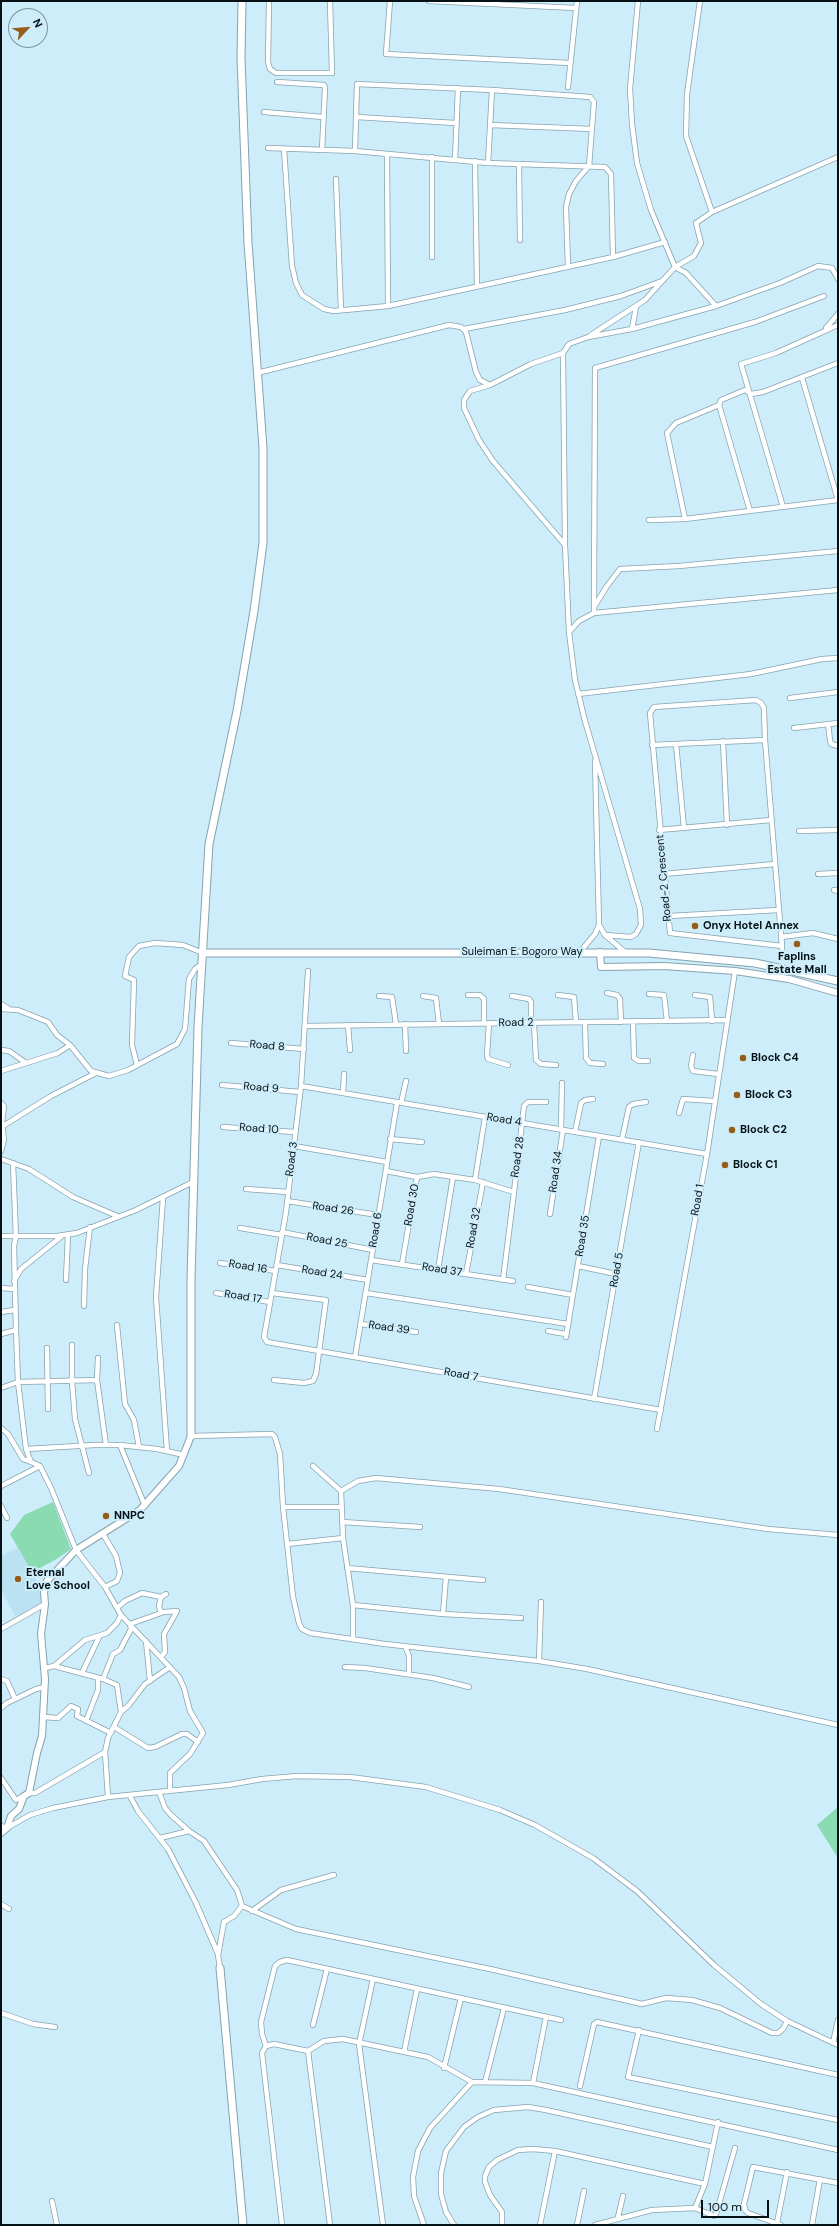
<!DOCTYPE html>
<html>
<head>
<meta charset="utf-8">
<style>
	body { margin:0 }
	#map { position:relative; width:839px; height:2226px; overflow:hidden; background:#cdedfa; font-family:"DM Sans",sans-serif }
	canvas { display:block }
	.frame { position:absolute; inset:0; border:2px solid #061116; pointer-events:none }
	.north { position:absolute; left:8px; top:8px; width:40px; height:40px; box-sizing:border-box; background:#cdedfa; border:1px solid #7d959f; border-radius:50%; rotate:64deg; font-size:11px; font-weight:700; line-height:16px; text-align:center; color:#061116 }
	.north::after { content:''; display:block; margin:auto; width:14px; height:18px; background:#965d18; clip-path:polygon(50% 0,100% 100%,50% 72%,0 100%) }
	.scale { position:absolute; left:701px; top:2200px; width:68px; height:18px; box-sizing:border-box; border:2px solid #061116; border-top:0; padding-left:5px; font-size:12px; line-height:14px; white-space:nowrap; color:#061116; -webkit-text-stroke:3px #cdedfa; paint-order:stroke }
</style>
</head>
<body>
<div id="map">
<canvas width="839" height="2226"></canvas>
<div class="frame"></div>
<div class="north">N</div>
<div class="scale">100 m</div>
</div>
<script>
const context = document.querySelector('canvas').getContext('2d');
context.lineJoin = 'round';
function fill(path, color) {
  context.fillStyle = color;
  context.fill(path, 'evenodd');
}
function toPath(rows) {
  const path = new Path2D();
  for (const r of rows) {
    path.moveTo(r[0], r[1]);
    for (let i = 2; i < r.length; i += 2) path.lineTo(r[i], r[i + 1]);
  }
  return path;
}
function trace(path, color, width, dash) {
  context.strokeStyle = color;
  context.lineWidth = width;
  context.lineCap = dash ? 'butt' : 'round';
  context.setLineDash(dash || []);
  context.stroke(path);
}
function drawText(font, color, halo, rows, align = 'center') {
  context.font = font + ' "DM Sans",sans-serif';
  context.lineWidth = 4;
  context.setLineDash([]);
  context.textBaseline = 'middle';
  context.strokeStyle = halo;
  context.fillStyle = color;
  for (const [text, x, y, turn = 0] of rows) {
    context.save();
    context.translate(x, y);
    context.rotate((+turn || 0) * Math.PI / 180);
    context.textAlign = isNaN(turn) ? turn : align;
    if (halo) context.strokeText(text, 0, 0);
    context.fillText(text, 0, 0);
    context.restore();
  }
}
fill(toPath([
	[17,1548,27,1562,39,1586,42,1602,19,1615,15,1616,1,1590,1,1556]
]), '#bae2f3');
fill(toPath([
	[53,1502,71,1549,55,1560,32,1572,10,1534,24,1515],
	[838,1807,838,1858,817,1825]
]), '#8bdbb2');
const minor = toPath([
	[269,1,268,62,270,69,276,73,332,73,330,1],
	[390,1,386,54,570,63],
	[429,1,576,8],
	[638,1,630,89,632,124,637,163,651,210,675,267,686,273,716,306],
	[277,82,324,85,325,88,322,150],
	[568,87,577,1],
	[264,112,323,117],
	[357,117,455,123],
	[490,125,592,129],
	[268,148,355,151,488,163,605,167,611,174,613,257],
	[284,149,292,266,296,283,302,295,324,309,334,311,388,306,613,257,665,242],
	[355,151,357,84,492,90,590,97,594,102,589,166,576,181,569,194,566,207,568,266],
	[387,155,388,306],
	[455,160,458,88],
	[475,161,477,286],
	[488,163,492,90],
	[519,164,520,240],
	[336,179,341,310],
	[712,212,838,157],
	[432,257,432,157],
	[826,328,838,314],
	[464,329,565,310,621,296,662,281],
	[632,329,636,307],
	[591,335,645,300,675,267,694,256,701,243,696,223,712,212,686,136,687,94,700,1],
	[563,353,531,364,490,385,470,391,464,400,464,408,479,440,493,461,565,545,569,632,575,680,585,721,640,909,641,925,636,934,631,937,605,935],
	[257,373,449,325,461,327,466,332,476,372,480,380,490,385],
	[802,378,838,500],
	[783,507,741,364,776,353,838,325],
	[750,511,719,405,721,400,745,390,751,394,763,392,838,363],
	[685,519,667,433,676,423,719,405],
	[649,520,685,519,838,500],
	[565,545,563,353,569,344,588,337,632,329,716,306,780,283,818,266,832,268,838,279],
	[594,607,595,368,755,322,824,296],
	[594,613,838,590],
	[569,632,579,621,594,613,594,607,607,586,620,569,679,566,838,551],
	[578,694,751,674,822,659,838,658],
	[790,698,838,692],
	[828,724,830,740,831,744,838,746],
	[794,728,838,723],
	[723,741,727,825],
	[676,744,684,828],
	[652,745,765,740],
	[595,761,599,925,605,935,625,952],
	[659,830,771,820],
	[799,831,838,830],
	[664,874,775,864],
	[818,874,838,873],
	[834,890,838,891],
	[669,916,778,910],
	[781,937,813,933,838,939],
	[580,952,595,934,599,925],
	[782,956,782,946,765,740,764,708,761,703,756,700,654,707,650,713,670,933,782,946],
	[308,971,301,1086,286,1212,264,1337,267,1342,661,1410],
	[607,993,617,995,620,999,621,1022],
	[649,994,664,995,667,1021],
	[468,995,480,995,484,999,484,1023],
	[558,995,574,997,576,1022],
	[695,995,710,997,712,1021],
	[379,996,392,997,396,1024],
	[423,996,436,998,439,1024],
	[512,996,529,999,531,1002,531,1023],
	[1,1004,9,1009],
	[1,1009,18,1010,48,1022,57,1035,70,1045,91,1071,109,1076,128,1070,177,1044,185,1029,189,979,195,969,202,964],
	[585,1022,586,1058,590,1063,603,1064],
	[633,1022,634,1058,639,1061,648,1061],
	[489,1023,487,1055,488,1059,508,1065],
	[534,1023,536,1060,541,1064,556,1065],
	[405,1024,406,1051],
	[348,1025,350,1050],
	[306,1026,726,1020],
	[231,1043,304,1049],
	[1,1050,9,1051,26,1063],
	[693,1055,691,1066,693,1071,718,1074],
	[137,1065,132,1045,134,980,125,976,129,957,139,946,155,943,183,945,203,953],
	[1,1071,58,1053,70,1045],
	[222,1085,300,1092],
	[301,1086,707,1154],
	[343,1093,344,1074],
	[1,1103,4,1106,2,1122,4,1140,1,1151],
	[401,1103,406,1081],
	[679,1113,683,1099,714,1101],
	[3,1126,51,1096,94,1074],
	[223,1127,295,1132],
	[561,1130,562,1083],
	[575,1132,581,1103,585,1100,593,1099],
	[390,1139,422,1142],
	[622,1139,629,1107,633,1104,646,1102],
	[294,1146,387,1162],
	[1,1159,29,1169,73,1197,117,1216],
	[13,1163,16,1237,14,1246,16,1330,18,1382,26,1449,31,1462,40,1466,51,1488,76,1550,105,1587],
	[386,1171,417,1177,402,1264],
	[417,1177,434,1174,475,1180,514,1192,503,1280],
	[475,1180,485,1117],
	[246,1189,288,1192],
	[514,1192,524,1106,528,1102,546,1102],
	[163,1198,156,1297,167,1451],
	[287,1201,378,1215],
	[550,1214,563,1130],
	[240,1228,282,1235],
	[282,1232,373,1250],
	[1,1236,57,1236,77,1233,136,1210,195,1181],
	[371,1260,513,1281],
	[220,1263,276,1271],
	[277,1265,368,1280],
	[578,1266,616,1274],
	[438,1270,453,1177],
	[466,1274,483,1182],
	[66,1280,68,1234],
	[14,1281,21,1269,62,1236],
	[528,1287,573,1295],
	[1,1288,14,1289],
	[216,1293,270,1302],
	[272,1293,326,1300,316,1374,313,1381,304,1383,274,1380],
	[366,1293,568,1324],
	[84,1306,85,1269,90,1227],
	[1,1312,15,1310],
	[361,1324,416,1332],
	[117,1325,125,1404,134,1420,139,1447],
	[548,1331,566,1334],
	[1,1334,16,1330],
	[566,1337,599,1136],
	[72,1345,72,1381,75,1419,89,1473],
	[47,1348,48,1409],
	[355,1357,397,1103],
	[98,1358,97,1380,106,1445],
	[1,1388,18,1382,97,1380],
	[594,1399,639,1142],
	[1,1428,8,1434,23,1459,31,1462],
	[657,1429,707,1154,735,971],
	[191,1436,272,1434,275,1437,280,1454,283,1507,293,1597,299,1623,302,1629,310,1633,385,1644,539,1661,587,1669,838,1725],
	[120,1445,145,1506],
	[26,1449,95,1445,120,1445,157,1449,184,1455],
	[313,1466,341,1491,343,1538,353,1605,353,1638],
	[1,1486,40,1466],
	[341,1491,358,1481,376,1478,499,1489,768,1529,838,1535],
	[1,1506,7,1518],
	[283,1507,341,1507],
	[342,1522,420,1527],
	[103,1534,116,1556,120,1573,117,1581,105,1587,121,1615,179,1677,184,1688,190,1711,203,1733,190,1754,170,1773,170,1790],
	[287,1544,343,1538],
	[347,1568,483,1580],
	[353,1605,443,1614,521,1618],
	[118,1607,125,1601,142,1593,161,1597,166,1594],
	[161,1613,159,1606,161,1597],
	[443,1614,446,1577],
	[1,1629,45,1604],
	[146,1641,150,1681],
	[405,1646,409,1656,409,1674],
	[539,1661,541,1602],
	[54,1666,103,1679,117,1685,121,1712,108,1738,105,1752,108,1797],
	[345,1667,365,1668,433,1678,469,1687],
	[45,1668,54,1666,85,1640,107,1633,117,1623,121,1615],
	[82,1673,99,1637],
	[1,1679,7,1681,15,1699],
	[103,1679,113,1654,120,1650,131,1629,130,1624,164,1612,177,1611,164,1634,165,1652,161,1657],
	[1,1708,7,1703,36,1689,45,1687],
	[121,1712,129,1705,145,1684,170,1667],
	[43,1717,58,1718,71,1706,78,1709,77,1716,111,1733],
	[86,1721,98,1690,98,1678],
	[114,1727,148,1748,155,1747,182,1734,187,1734,198,1742],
	[1,1778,16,1800,29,1793,35,1793,105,1752],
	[159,1792,165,1808,171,1815,189,1831,204,1841,237,1890,240,1899,242,1906,234,1916,224,1922,218,1955,220,1968],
	[130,1796,138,1811,168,1849,196,1903,218,1954],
	[1,1826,7,1828,30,1815,53,1808,108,1797,228,1785,262,1779,297,1776,350,1777,426,1787,500,1810,535,1825,593,1858,637,1891,714,1965,761,2004,787,2021,838,2045],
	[160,1838,189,1831],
	[1,1904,9,1909],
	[242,1906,296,1929,490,1969,642,2004,666,1998,692,2000,720,2008,772,2033,778,2033,783,2029,787,2021],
	[252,1911,281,1890,334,1875],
	[373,1979,359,2044,383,2225],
	[1,2013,33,2024,55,2027],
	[313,2025,327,1969],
	[639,2030,628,2077,838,2120],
	[833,2043,838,2020],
	[266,2046,274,2044,308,2051,324,2041,343,2039,428,2057,472,2082,533,2083,838,2150],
	[308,2051,330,2225],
	[404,2052,417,1989],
	[444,2068,461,1998],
	[485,2082,504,2008],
	[533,2083,546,2017],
	[580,2086,594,2024,597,2022,838,2075],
	[52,2201,57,2225],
	[695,2208,714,2216,716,2214,735,2148],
	[618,2217,623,2196],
	[777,2223,787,2172],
	[282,2225,262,2053,266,2046,262,2034,261,2022,275,1966,280,1962,287,1960,561,2020],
	[424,2225,414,2196,413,2177,418,2151,430,2128,472,2082],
	[454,2225,446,2212,441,2194,441,2173,446,2151,464,2127,478,2117,494,2110,528,2107,546,2110,713,2147],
	[502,2225,502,2212,490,2195,485,2182,485,2176,489,2167,497,2160,518,2150,533,2149,555,2151,705,2184],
	[540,2225,555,2151],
	[577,2225,584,2191],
	[595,2225,652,2210,695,2208,705,2184,718,2122],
	[781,2225,748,2213,745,2210,744,2204,753,2167,838,2183],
	[812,2225,820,2179]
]);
const tertiary = toPath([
	[600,952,601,967,664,966,735,971,789,979,838,993],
	[1,1833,7,1828,11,1816,19,1809,24,1796,29,1793,37,1753,42,1736,45,1679,41,1634,45,1604,44,1592,47,1581,76,1550,140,1510,179,1466,191,1436]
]);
const secondary = toPath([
	[203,953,649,953,755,963,838,981],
	[191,1436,191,1279,198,1027,209,844,237,711,254,611,263,543,263,448,248,243,241,58,242,1],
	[220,1968,243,2225]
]);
trace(minor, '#85a3af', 6);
trace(tertiary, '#85a3af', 8);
trace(secondary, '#85a3af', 9);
trace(minor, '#fff', 4.5);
trace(tertiary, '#fff', 6);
trace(secondary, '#fff', 7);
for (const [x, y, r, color] of [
	[695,926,4,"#965d18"],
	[797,944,4,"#965d18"],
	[743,1058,4,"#965d18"],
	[737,1095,4,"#965d18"],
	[732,1130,4,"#965d18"],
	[725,1165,4,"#965d18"],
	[106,1516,4,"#965d18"],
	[18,1579,4,"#965d18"]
]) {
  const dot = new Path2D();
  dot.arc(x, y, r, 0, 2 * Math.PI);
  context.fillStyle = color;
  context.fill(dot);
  trace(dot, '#cdedfa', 1.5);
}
drawText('11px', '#061116', '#cdedfa', [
	["Road-2 Crescent",664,878,-95],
	["Suleiman E. Bogoro Way",522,952],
	["Road 2",516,1023,-1],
	["Road 8",267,1046,5],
	["Road 9",261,1088,5],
	["Road 4",504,1120,9],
	["Road 10",259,1129,4],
	["Road 28",518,1157,-82],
	["Road 3",292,1159,-83],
	["Road 34",556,1172,-82],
	["Road 1",698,1200,-80],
	["Road 30",412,1205,-80],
	["Road 26",333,1209,8],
	["Road 32",474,1228,-80],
	["Road 6",376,1230,-81],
	["Road 35",583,1236,-81],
	["Road 25",327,1241,11],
	["Road 16",248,1267,9],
	["Road 37",442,1270,9],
	["Road 5",617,1270,-80],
	["Road 24",322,1273,9],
	["Road 17",243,1297,9],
	["Road 39",389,1328,8],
	["Road 7",461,1375,10]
]);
drawText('bold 11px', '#061116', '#cdedfa', [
	["Onyx Hotel Annex",703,926],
	["Faplins",797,957,"center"],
	["Estate Mall",797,970,"center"],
	["Block C4",751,1058],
	["Block C3",745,1095],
	["Block C2",740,1130],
	["Block C1",733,1165],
	["NNPC",114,1516],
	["Eternal",26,1573],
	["Love School",26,1586]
], 'left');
</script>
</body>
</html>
